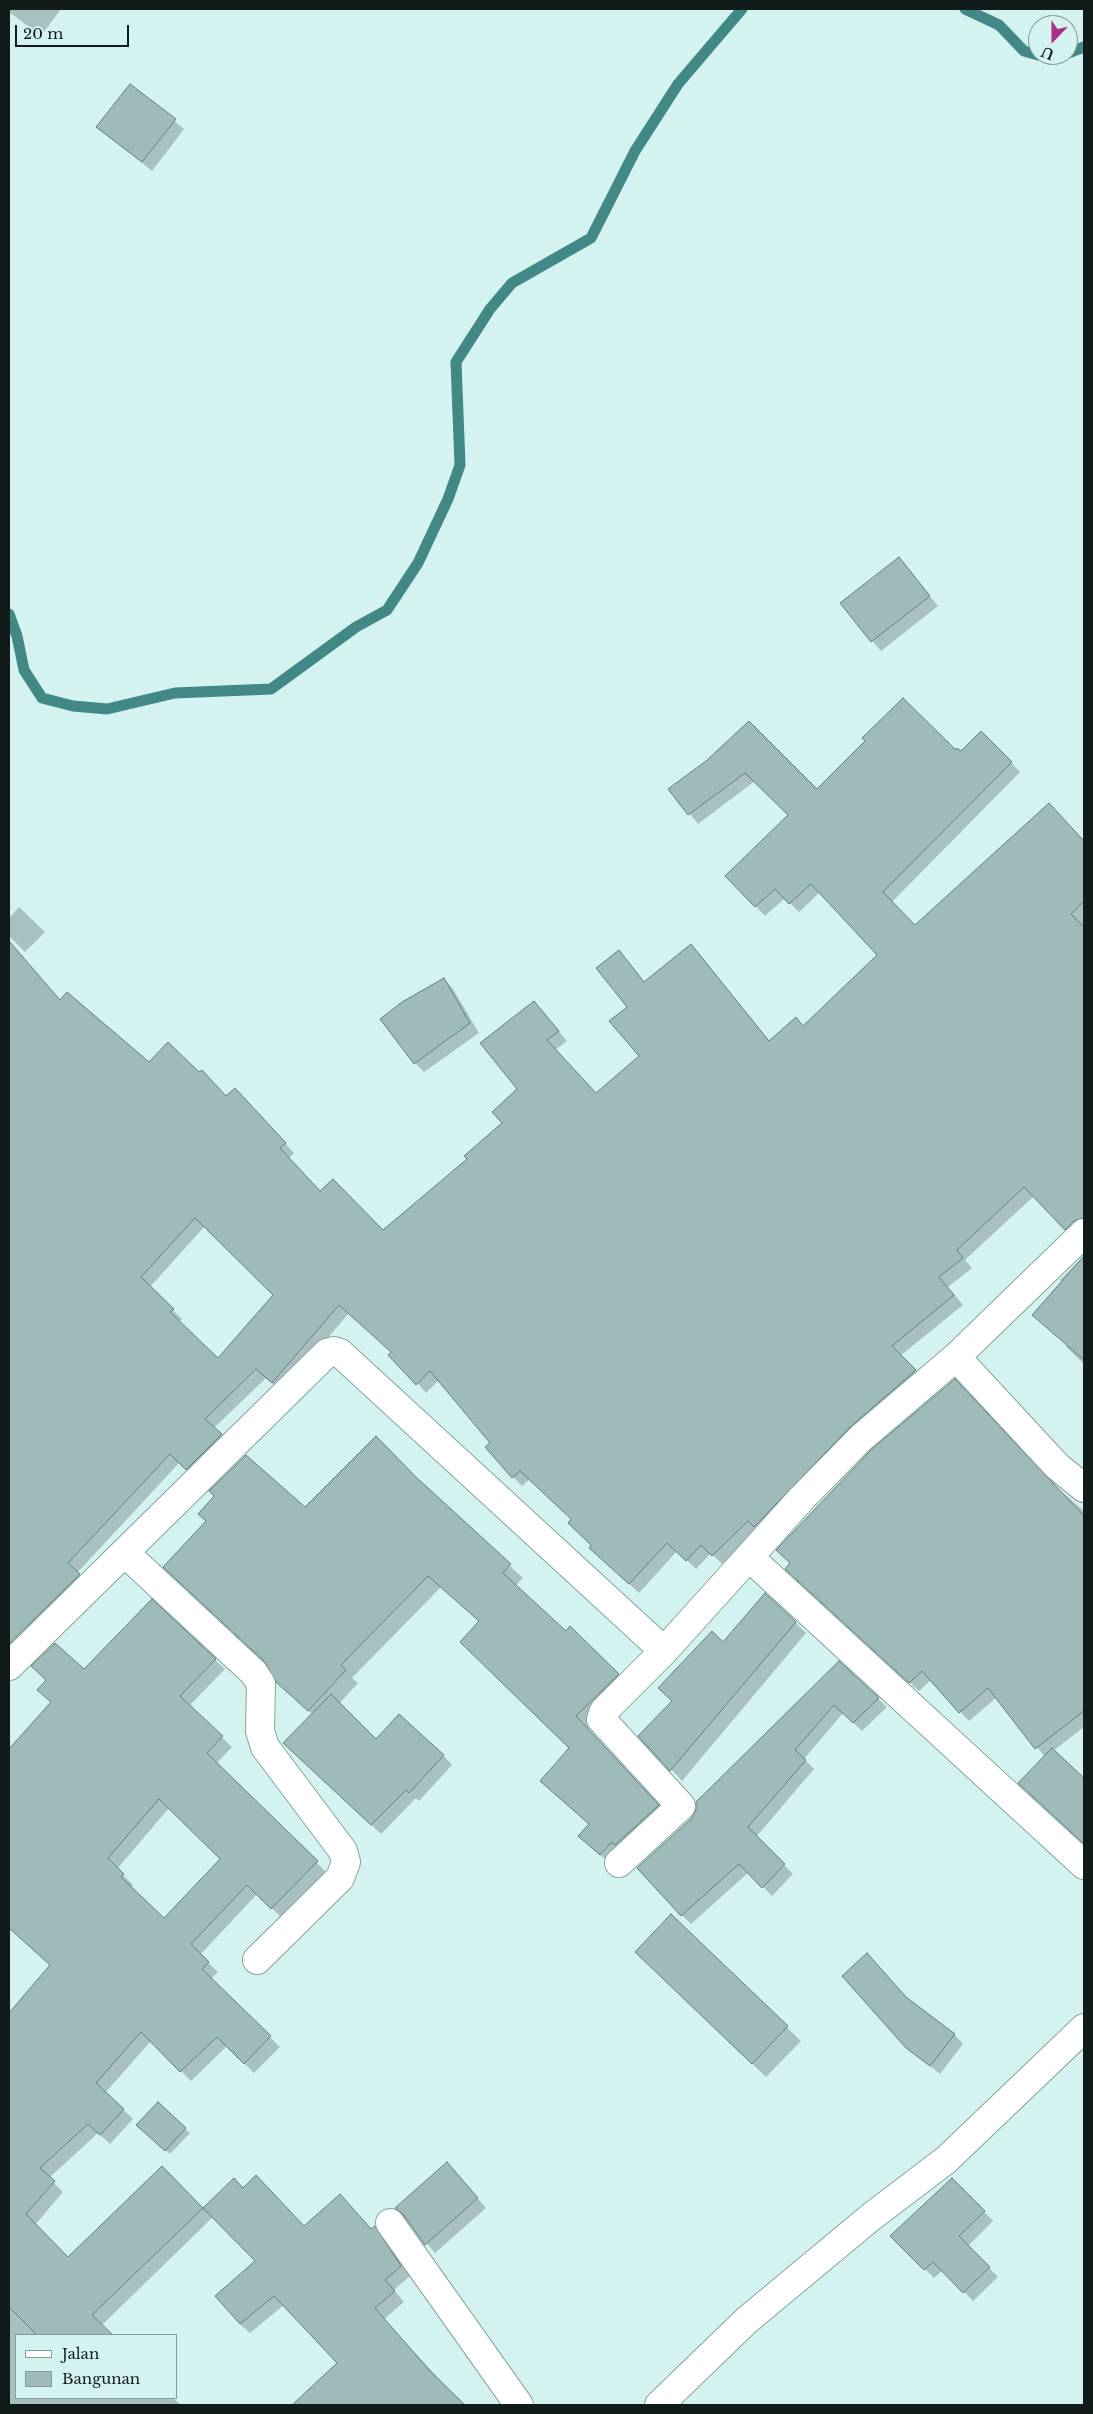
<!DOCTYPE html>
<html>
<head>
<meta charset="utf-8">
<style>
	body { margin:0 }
	#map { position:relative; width:1093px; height:2414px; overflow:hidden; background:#d3f2f0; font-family:"Libre Baskerville",serif }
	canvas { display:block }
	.frame { position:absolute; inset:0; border:10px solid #101b1a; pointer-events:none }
	.legend { position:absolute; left:15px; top:2334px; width:162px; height:65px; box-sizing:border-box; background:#d3f2f0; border:1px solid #859c9a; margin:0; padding:6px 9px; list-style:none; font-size:15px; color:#101b1a }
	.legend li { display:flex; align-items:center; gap:10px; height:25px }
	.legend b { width:25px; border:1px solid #859c9a }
	.north { position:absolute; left:1028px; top:15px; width:50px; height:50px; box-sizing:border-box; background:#d3f2f0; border:1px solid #859c9a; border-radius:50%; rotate:202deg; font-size:14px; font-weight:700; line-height:20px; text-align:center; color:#101b1a }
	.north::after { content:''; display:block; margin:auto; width:18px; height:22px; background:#ab3186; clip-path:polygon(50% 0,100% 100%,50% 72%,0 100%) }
	.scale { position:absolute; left:15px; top:25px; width:114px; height:22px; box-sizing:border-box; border:2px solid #101b1a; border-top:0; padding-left:6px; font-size:15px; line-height:18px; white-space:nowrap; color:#101b1a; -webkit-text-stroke:4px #d3f2f0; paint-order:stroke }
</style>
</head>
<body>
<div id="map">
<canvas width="1093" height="2414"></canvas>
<div class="frame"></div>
<ul class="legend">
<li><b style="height:6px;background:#fff"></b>Jalan</li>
<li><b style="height:14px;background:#9ebbba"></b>Bangunan</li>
</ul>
<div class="north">U</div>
<div class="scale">20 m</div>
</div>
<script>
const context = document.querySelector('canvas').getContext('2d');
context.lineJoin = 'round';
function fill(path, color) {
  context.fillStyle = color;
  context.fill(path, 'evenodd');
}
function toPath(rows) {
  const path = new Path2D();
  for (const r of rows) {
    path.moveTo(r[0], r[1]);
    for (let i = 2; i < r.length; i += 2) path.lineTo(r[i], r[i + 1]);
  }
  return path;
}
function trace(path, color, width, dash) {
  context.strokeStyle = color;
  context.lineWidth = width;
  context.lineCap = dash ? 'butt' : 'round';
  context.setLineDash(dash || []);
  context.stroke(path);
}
fill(toPath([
	[9,9,61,9,41,36,9,12],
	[130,85,184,129,152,171,98,127],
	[899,559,938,606,881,651,842,604],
	[981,733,1020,772,892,902,915,926,1059,814,1084,842,1084,1209,1065,1227,1034,1196,965,1260,972,1268,948,1287,963,1305,900,1356,924,1380,758,1529,722,1564,711,1553,696,1569,677,1551,639,1593,600,1557,572,1519,530,1479,522,1486,513,1477,492,1444,439,1380,426,1393,392,1353,349,1313,282,1392,266,1378,214,1428,231,1444,196,1478,180,1462,77,1573,88,1584,35,1637,9,1611,9,1602,19,1591,9,1582,9,963,18,954,61,1001,149,1064,226,1098,244,1099,294,1153,289,1158,321,1193,383,1231,469,1159,504,1124,519,1089,534,1002,567,1041,555,1050,596,1094,641,1056,628,1007,618,951,645,983,691,946,770,1042,804,1027,879,955,820,892,799,912,785,898,765,916,727,876,789,815,755,781,698,824,670,789,706,762,817,791,956,751,961,753],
	[205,1226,275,1295,218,1360,179,1322,182,1319,150,1287],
	[19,907,45,932,25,952,9,936,9,918],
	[444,979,453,989,479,1033,424,1072,415,1063],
	[1084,1256,1084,1364,1066,1347,1067,1345,1062,1283,1060,1280],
	[1048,1480,1084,1511,1084,1527,1070,1540,1084,1558,1084,1727,1053,1751,1084,1780,1084,1843,1033,1797,1045,1757,997,1697,969,1721,931,1680,919,1691,796,1578],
	[419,1482,523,1578,515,1586,566,1632,570,1628,630,1687,588,1729,670,1818,613,1866,592,1848,590,1825,542,1781,570,1748,480,1622,441,1587,352,1678,358,1683,339,1704,376,1741,443,1755,452,1765,419,1801,416,1798,381,1834,294,1752,313,1715,290,1694,305,1509],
	[795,1622,806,1633,682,1781,640,1736,723,1644],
	[215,1660,225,1669,189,1706,232,1747,216,1764,326,1872,282,1918,257,1894,200,1955,218,1972,211,1979,280,2047,254,2073,227,2046,191,2081,151,2041,105,2093,133,2119,110,2144,98,2133,49,2178,63,2192,35,2225,68,2258,162,2168,203,2209,234,2180,243,2190,304,2228,372,2230,375,2228,384,2237,410,2276,394,2290,404,2302,384,2319,463,2405,294,2405,339,2363,284,2305,250,2333,240,2324,257,2262,213,2217,101,2326,111,2335,16,2335,16,2398,173,2398,181,2405,9,2405,9,2015,51,1966,9,1927,9,1751,40,1716],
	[169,1808,221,1859,164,1920,130,1888,133,1885,117,1869],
	[839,1663,887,1707,862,1731,843,1713,804,1759,814,1769,756,1837,793,1874,772,1896,749,1872,691,1924,682,1915,693,1818],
	[671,1916,801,2041,766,2077,650,1965],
	[954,2034,963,2044,940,2074,907,2047],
	[142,2129,185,2129,190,2133,170,2154],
	[456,2173,486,2208,435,2253,396,2208],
	[952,2179,993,2221,968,2246,998,2277,973,2301,943,2270,934,2278,892,2236]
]), '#0003');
trace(toPath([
	[965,9,999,25,1024,51,1038,55],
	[1068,53,1084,47],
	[9,614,17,636,24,670,42,698,73,706,107,709,175,693,271,689,356,627,387,610,418,563,448,499,460,465,456,362,490,309,512,283,591,238,635,151,678,84,742,9]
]), '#428886', 11);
const building = toPath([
	[130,84,176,119,142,162,96,127,130,84],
	[899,557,930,596,871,642,840,603,899,557],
	[903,698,956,750,957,748,961,751,981,731,1012,762,883,892,915,925,1049,803,1084,841,1084,901,1071,914,1084,927,1084,1218,1074,1221,1065,1230,1024,1187,957,1250,963,1258,939,1277,954,1295,892,1346,916,1370,850,1427,754,1527,748,1521,712,1556,701,1545,686,1561,667,1543,629,1584,589,1548,591,1545,568,1523,571,1519,520,1471,512,1478,485,1447,490,1443,430,1371,416,1385,388,1355,391,1352,339,1305,272,1383,256,1369,205,1419,222,1434,186,1470,170,1454,68,1563,80,1574,9,1644,9,941,60,1000,67,992,149,1062,168,1042,199,1072,202,1070,226,1096,235,1088,286,1143,280,1148,320,1191,333,1179,383,1230,467,1159,464,1156,502,1123,492,1112,517,1089,480,1043,534,1001,559,1031,547,1040,596,1093,639,1056,609,1021,627,1007,596,968,619,950,644,982,691,944,769,1041,796,1017,803,1026,877,955,811,884,789,904,775,889,755,907,725,876,788,815,745,773,688,815,668,789,706,761,749,721,817,789,865,741,862,738,903,698],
	[195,1218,273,1295,218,1358,170,1312,174,1309,141,1277,195,1218],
	[444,978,470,1023,414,1064,380,1019,402,1002,444,978],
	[1084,1256,1084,1360,1032,1315,1084,1256],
	[955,1379,1084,1516,1084,1711,1035,1749,988,1688,959,1713,922,1671,909,1683,785,1569,790,1563,776,1550,872,1449,955,1379],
	[376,1436,417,1478,511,1564,503,1573,566,1631,570,1626,619,1674,576,1716,659,1805,615,1845,612,1842,600,1855,578,1836,589,1824,540,1781,569,1748,460,1642,479,1621,428,1576,341,1665,346,1670,308,1711,276,1682,265,1662,163,1567,206,1521,198,1514,214,1496,209,1491,246,1455,305,1507,376,1436],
	[765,1593,796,1622,670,1771,638,1736,672,1701,658,1688,712,1631,723,1642,765,1593],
	[152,1599,216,1659,180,1696,223,1736,207,1753,318,1861,271,1909,247,1885,191,1944,209,1962,202,1969,271,2036,244,2064,217,2037,180,2072,141,2032,96,2083,124,2109,100,2135,88,2124,40,2168,55,2181,26,2214,68,2257,162,2166,203,2208,234,2178,243,2188,256,2175,304,2226,340,2194,371,2229,375,2226,401,2266,385,2280,395,2291,375,2308,428,2369,465,2405,292,2405,337,2363,274,2296,240,2324,215,2296,255,2261,203,2208,92,2315,113,2335,37,2335,9,2307,9,2013,50,1965,9,1928,9,1749,51,1702,37,1690,46,1680,31,1666,55,1643,84,1669,152,1599],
	[159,1799,220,1859,164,1918,121,1877,124,1874,108,1858,159,1799],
	[839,1661,879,1698,853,1723,834,1705,795,1750,806,1760,748,1827,785,1864,762,1888,739,1864,681,1916,637,1868,692,1818,696,1810,696,1802,839,1661],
	[331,1694,376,1739,399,1714,444,1755,409,1793,406,1790,371,1825,283,1743,331,1694],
	[1052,1748,1084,1778,1084,1844,1018,1783,1052,1748],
	[671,1914,788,2026,752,2064,635,1952,671,1914],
	[867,1953,906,1997,955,2034,930,2066,906,2048,842,1976,867,1953],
	[158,2102,186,2128,165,2151,136,2125,158,2102],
	[447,2162,478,2198,425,2245,403,2214,395,2208,447,2162],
	[952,2178,985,2211,959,2236,990,2267,963,2293,933,2262,924,2270,890,2236,952,2178]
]);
fill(building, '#9ebbba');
trace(building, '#637f7e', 1);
const street = toPath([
	[956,1357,1057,1466,1084,1488],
	[125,1553,254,1673,261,1684,260,1731,265,1747,343,1851,346,1862,340,1878,257,1960],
	[749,1557,1084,1865],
	[9,1666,327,1353,334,1351,340,1353,664,1651,802,1498,861,1438,956,1357,1084,1233],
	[619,1863,681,1806,601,1719,604,1711,664,1651],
	[390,2223,519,2405],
	[659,2405,747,2320,871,2217,946,2160,1084,2028]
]);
trace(street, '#87a4a2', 30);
trace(street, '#fff', 28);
</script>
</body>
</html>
